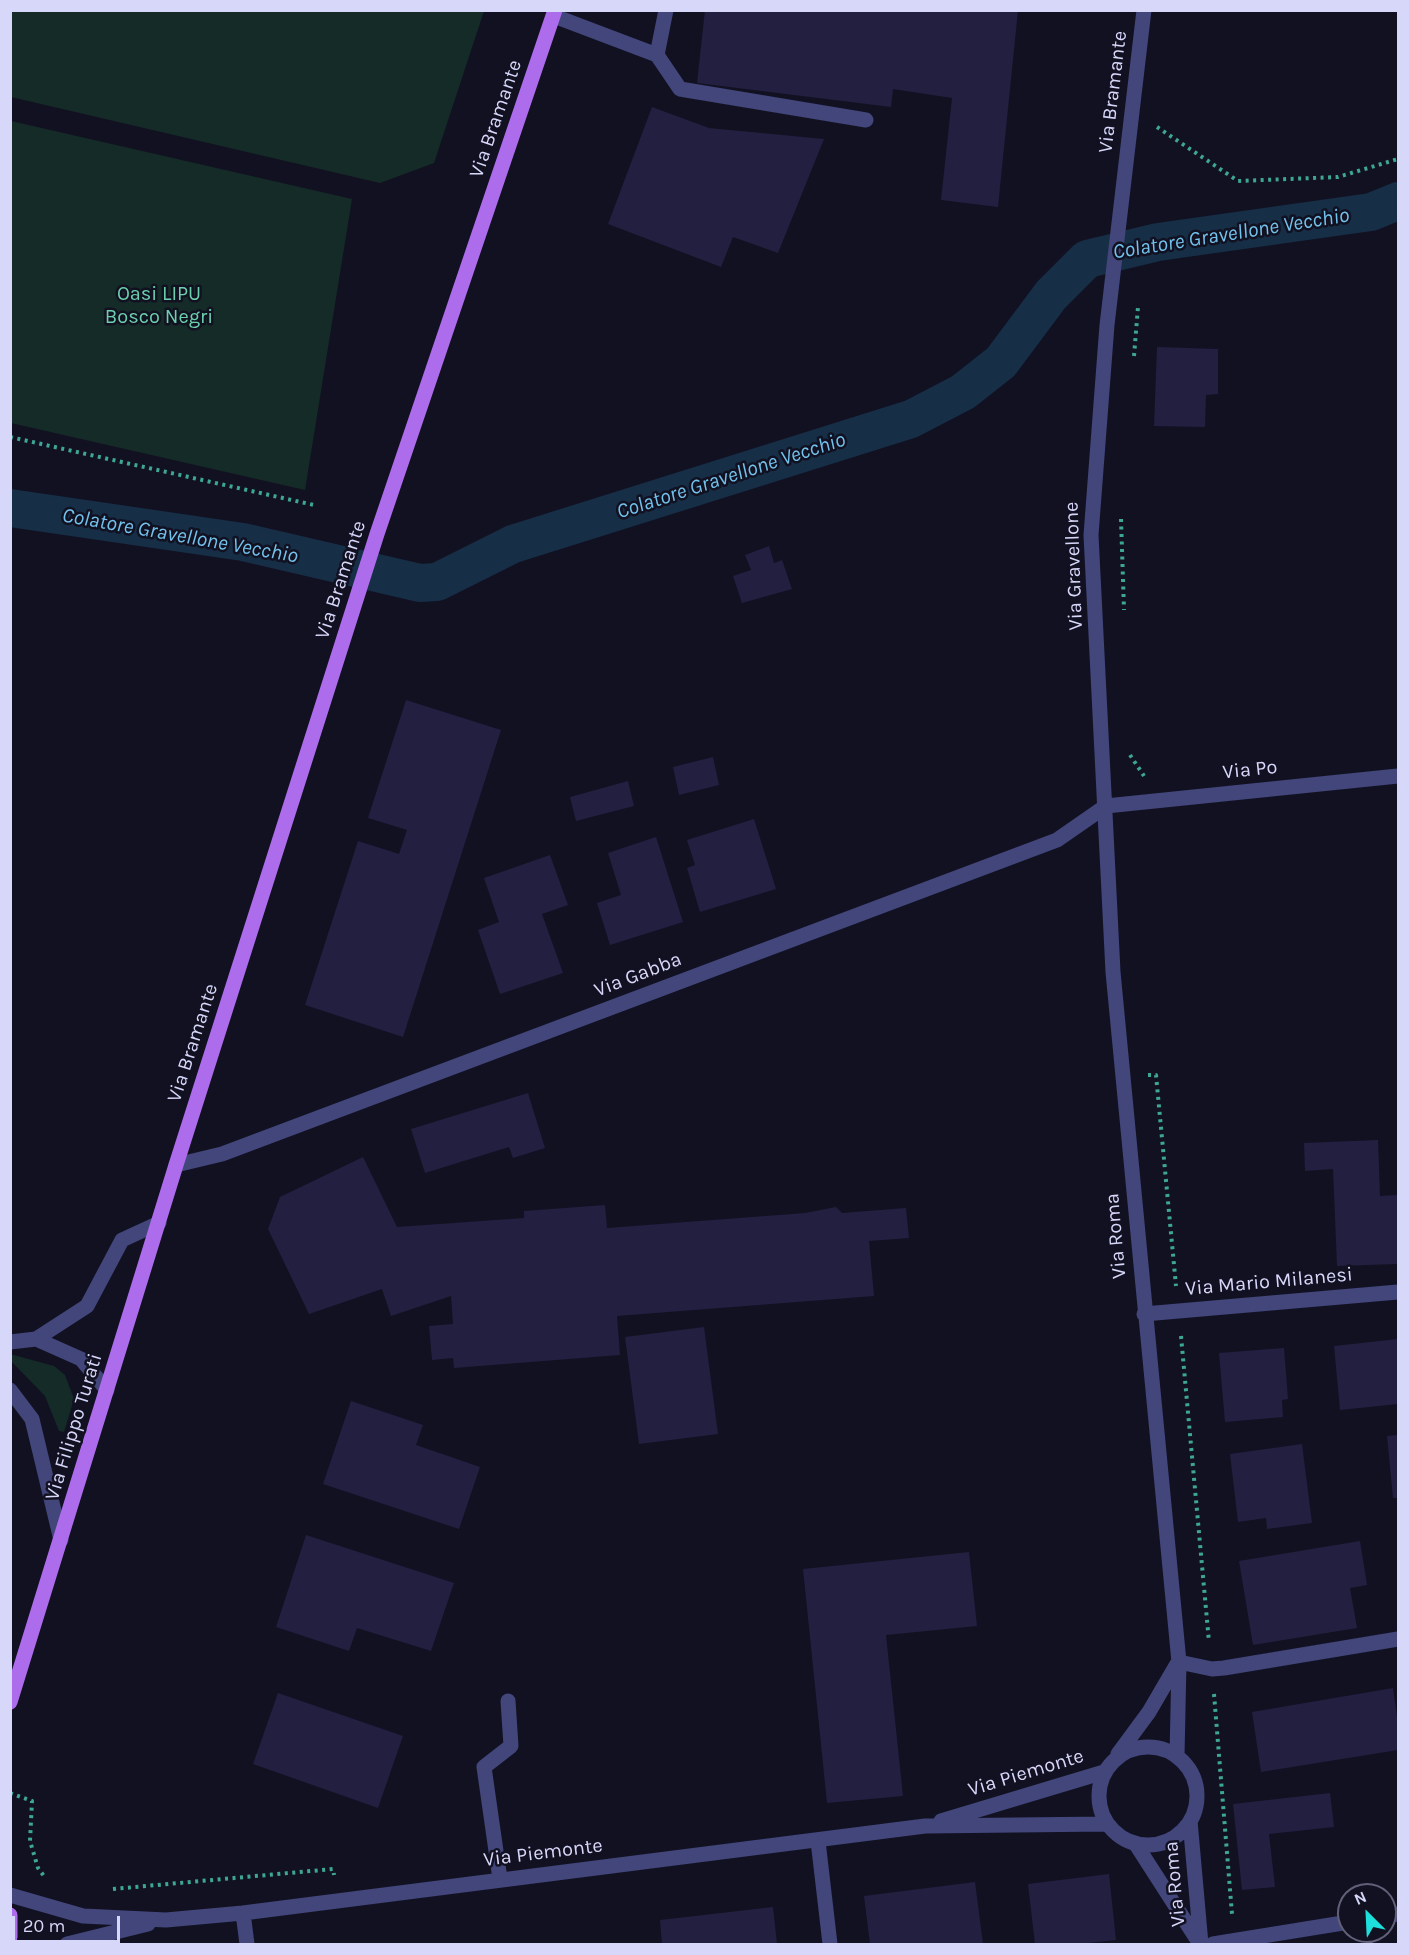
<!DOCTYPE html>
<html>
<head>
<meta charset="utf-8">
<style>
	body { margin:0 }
	#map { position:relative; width:1409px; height:1955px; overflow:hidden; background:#121122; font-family:Karla,sans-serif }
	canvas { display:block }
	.frame { position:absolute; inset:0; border:12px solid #d7d7fa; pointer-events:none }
	.north { position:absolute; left:1337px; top:1883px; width:60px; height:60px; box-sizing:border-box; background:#121122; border:2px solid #616078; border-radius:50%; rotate:336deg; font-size:16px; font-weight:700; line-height:24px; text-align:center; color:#d7d7fa }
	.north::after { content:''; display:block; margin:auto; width:21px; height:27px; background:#1ddfdc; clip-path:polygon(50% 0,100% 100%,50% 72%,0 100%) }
	.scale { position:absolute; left:12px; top:1916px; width:108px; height:27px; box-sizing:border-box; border:3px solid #d7d7fa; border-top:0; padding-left:8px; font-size:18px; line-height:21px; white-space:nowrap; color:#d7d7fa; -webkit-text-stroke:4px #121122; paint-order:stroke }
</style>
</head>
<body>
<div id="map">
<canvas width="1409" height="1955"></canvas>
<div class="frame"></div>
<div class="north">N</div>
<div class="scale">20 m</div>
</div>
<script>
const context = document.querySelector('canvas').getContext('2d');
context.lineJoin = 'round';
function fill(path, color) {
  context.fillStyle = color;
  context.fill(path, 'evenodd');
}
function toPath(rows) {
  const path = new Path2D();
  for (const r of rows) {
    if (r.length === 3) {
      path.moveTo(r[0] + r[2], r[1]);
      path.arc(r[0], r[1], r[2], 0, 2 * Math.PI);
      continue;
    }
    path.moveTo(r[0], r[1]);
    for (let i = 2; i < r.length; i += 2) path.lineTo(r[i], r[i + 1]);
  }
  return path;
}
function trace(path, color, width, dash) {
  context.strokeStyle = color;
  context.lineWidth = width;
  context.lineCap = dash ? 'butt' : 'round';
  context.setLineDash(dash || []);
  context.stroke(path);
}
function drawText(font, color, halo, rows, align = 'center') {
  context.font = font + ' Karla,sans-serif';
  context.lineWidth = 5;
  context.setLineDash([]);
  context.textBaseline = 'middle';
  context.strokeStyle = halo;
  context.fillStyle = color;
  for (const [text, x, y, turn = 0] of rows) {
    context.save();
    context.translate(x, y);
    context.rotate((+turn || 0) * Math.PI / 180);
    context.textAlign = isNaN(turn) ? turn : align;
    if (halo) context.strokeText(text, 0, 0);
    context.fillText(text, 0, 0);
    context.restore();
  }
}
fill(toPath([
	[11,10,484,10,484,11,434,163,380,183,11,97],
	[11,121,352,199,305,490,11,423],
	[10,1354,54,1366,65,1375,74,1399,64,1432,59,1431,45,1396,11,1361]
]), '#152b27');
trace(toPath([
	[10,508,243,542,420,583,437,582,513,544,911,419,963,392,1001,362,1051,295,1087,259,1158,242,1371,212,1398,201]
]), '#162e46', 38);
fill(toPath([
	[705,10,1018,10,998,207,941,200,952,98,893,89,891,107,697,83],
	[652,107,709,128,824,139,778,253,733,237,721,267,608,224],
	[1157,347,1218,349,1218,394,1206,395,1205,427,1154,426],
	[769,546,774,563,782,560,792,589,742,603,733,576,751,570,745,555],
	[406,700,501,730,403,1037,305,1005,358,841,399,854,407,830,368,818],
	[713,757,719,785,679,795,673,767],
	[628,781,634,806,576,821,570,797],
	[754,819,776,889,700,912,687,868,695,865,687,840],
	[656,837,683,922,610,945,597,903,621,895,608,853],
	[550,855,568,905,542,914,563,973,500,994,478,930,499,922,484,878],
	[528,1093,545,1148,513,1158,509,1147,425,1173,411,1129],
	[1378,1140,1380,1196,1398,1195,1398,1264,1337,1266,1333,1169,1305,1171,1304,1143],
	[363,1157,397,1227,524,1218,524,1211,605,1205,607,1228,805,1213,836,1207,842,1213,906,1208,909,1238,869,1241,874,1296,617,1316,620,1355,454,1368,453,1358,432,1360,429,1326,453,1324,451,1296,391,1316,382,1289,309,1314,268,1229,280,1197],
	[704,1327,718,1434,639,1444,625,1337],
	[1398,1339,1398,1404,1340,1410,1334,1346],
	[1284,1348,1288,1399,1282,1400,1283,1417,1225,1422,1219,1353],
	[351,1401,423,1425,416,1445,480,1467,459,1529,323,1484],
	[1398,1435,1398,1498,1393,1498,1387,1436],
	[1302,1444,1312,1523,1267,1529,1266,1518,1238,1522,1230,1454],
	[306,1535,454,1583,431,1651,357,1628,349,1651,276,1627],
	[1360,1541,1367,1585,1350,1588,1357,1628,1253,1645,1239,1561],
	[969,1552,977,1626,886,1635,903,1796,827,1803,803,1569],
	[1393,1688,1398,1724,1398,1750,1261,1772,1252,1712],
	[278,1693,403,1736,378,1808,253,1764],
	[1330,1793,1334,1827,1269,1834,1275,1887,1242,1890,1233,1804],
	[1109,1874,1116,1940,1079,1944,1035,1944,1028,1884],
	[975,1882,983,1944,870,1944,864,1896],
	[773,1907,777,1944,662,1944,660,1920]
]), '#221f40');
trace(toPath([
	[1157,127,1238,181,1338,177,1398,159],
	[1134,356,1138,307],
	[10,437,314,505],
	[1121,519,1124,610],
	[1130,755,1144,776],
	[1148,1075,1156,1075,1176,1286],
	[1181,1336,1209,1642],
	[1214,1694,1232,1914],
	[10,1793,32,1801,30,1841,38,1868,44,1876],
	[113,1889,333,1869,334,1875]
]), '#3ea694', 4, [3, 4.5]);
trace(toPath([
	[1144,10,1107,325,1091,535,1113,972,1179,1662,1177,1756],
	[554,16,657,55,680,89,866,120],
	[657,55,666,10],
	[176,1165,222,1154,1057,840,1106,806,1398,776],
	[1144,1314,1398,1292],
	[36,1339,81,1359,107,1390],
	[10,1342,36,1339,87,1306,122,1240,159,1223],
	[10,1390,32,1419,61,1540],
	[1179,1662,1212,1669,1224,1668,1398,1639],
	[1148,1796,49],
	[1118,1754,1149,1712,1177,1664],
	[941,1821,1104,1772],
	[1190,1821,1201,1944],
	[818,1841,830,1944],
	[1135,1843,1200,1944],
	[500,1879,484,1767,511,1746,508,1701],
	[10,1895,83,1916,166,1920,243,1913,925,1826,1107,1824],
	[243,1913,247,1944],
	[1385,1916,1398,1914],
	[67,1944,148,1924],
	[1213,1944,1349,1922]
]), '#42467b', 15);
trace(toPath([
	[10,1702,176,1165,377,534,555,10],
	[10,1915,10,1937]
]), '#ad6cec', 15);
drawText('20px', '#d7d7fa', '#121122', [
	["Via Bramante",1113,92,-83],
	["Via Bramante",496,119,-71],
	["Via Gravellone",1074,566,-92],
	["Via Bramante",341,580,-72],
	["Via Po",1250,770,-6],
	["Via Gabba",638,975,-21],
	["Via Bramante",193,1043,-72],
	["Via Roma",1116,1236,-95],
	["Via Mario Milanesi",1269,1282,-5],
	["Via Filippo Turati",74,1427,-73],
	["Via Piemonte",1026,1773,-17],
	["Via Piemonte",543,1853,-7],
	["Via Roma",1175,1884,-95]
]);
drawText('20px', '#6cd0ac', '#121122', [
	["Oasi LIPU",159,294],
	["Bosco Negri",159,317]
]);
drawText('italic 21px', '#72c2ec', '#121122', [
	["Colatore Gravellone Vecchio",1231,234,-9],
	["Colatore Gravellone Vecchio",731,476,-18],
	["Colatore Gravellone Vecchio",180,536,10]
]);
</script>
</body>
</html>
